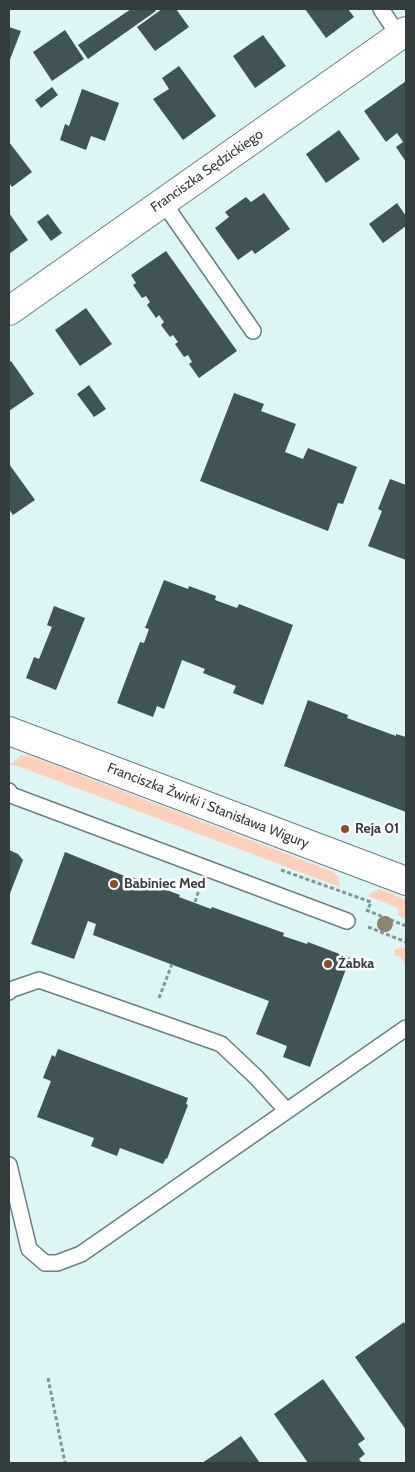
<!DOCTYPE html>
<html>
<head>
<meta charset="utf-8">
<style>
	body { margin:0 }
	#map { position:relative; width:415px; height:1472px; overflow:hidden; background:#dcf5f5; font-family:Cabin,sans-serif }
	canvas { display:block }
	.frame { position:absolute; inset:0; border:10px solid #333d3d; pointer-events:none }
</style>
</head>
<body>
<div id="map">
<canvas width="415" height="1472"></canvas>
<div class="frame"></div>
</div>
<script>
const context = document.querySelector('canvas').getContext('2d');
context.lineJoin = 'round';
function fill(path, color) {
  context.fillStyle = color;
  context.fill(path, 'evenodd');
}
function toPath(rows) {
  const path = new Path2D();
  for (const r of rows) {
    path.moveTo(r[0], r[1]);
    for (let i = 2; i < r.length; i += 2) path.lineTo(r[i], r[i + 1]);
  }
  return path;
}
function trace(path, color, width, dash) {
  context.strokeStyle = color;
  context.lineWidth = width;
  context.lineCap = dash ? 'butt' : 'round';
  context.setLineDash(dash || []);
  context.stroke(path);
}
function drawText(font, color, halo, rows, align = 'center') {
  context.font = font + ' Cabin,sans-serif';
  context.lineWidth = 5;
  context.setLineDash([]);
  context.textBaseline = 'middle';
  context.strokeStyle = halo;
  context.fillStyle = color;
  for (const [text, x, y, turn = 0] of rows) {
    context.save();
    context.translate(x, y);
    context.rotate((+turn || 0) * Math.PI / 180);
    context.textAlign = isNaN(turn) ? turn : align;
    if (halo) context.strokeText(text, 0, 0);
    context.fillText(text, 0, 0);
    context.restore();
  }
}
fill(toPath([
	[21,755,28,755,334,872,338,877,340,887,15,765,10,765],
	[380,889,406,900,406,919,399,916,398,908,368,896,374,891],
	[400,948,406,948,406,966,400,957,395,955,394,950]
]), '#ffd0b9');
fill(toPath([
	[131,9,154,9,156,11,88,59,78,45],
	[162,9,176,9,189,27,155,51,137,27],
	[305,9,348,9,354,17,326,38],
	[9,27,21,31,9,62],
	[65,30,84,59,52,81,33,52],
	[263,35,286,66,255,88,233,56],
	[179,66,216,116,183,140,153,99,169,89,162,78],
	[406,81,406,162,396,147,403,142,397,133,386,142,364,111],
	[52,87,58,95,41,108,35,100],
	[82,89,119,103,105,141,91,136,86,150,60,140,65,124,69,126],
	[339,130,360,159,326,183,306,154],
	[9,142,32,172,12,187,9,183],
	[264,193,290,229,255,254,252,250,238,260,215,228,229,217,225,212,246,197,251,202],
	[397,203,406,216,406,226,383,243,369,224],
	[9,213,28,240,9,254],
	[48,214,62,233,51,241,37,222],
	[166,251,237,351,199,378,189,364,192,362,188,355,184,357,175,344,178,342,173,335,170,337,161,325,164,322,159,315,156,318,147,305,150,302,146,296,142,298,133,285,136,283,131,275],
	[86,308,112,344,80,366,55,330],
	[11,361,34,394,9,411,9,363],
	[89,385,106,409,94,417,77,394],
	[234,393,264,404,261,411,296,424,285,452,303,459,308,448,357,467,343,504,338,503,328,531,200,481],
	[9,464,35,500,13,515,9,509],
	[390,479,406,485,406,560,368,546,382,511,378,509],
	[164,580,188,589,189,586,216,596,215,600,237,608,239,604,293,625,263,705,233,693,236,686,203,673,205,669,182,660,164,709,157,706,153,717,117,703,140,642,144,643,149,629,145,628],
	[54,606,85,618,56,690,26,678,34,657,39,659,45,644,52,627,47,625],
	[308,700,348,715,347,718,396,736,396,734,406,737,406,812,284,766],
	[9,850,18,854,23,860,9,896],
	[65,852,132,879,132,877,180,895,179,897,211,909,212,907,284,933,283,936,307,944,308,942,350,958,310,1067,283,1057,287,1046,256,1034,269,1001,93,935,96,924,88,921,74,959,31,944],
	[58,1049,188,1098,186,1104,188,1105,167,1159,166,1158,163,1164,120,1148,117,1156,91,1146,94,1138,37,1117,51,1081,43,1078,52,1055,55,1057],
	[404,1322,406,1326,406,1430,355,1357],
	[323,1379,365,1439,358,1444,365,1454,359,1459,362,1463,308,1463,274,1414],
	[241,1436,260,1463,202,1463,220,1451]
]), '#405455');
const service = toPath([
	[381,9,399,36],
	[163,202,253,331],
	[9,791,11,795,347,921],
	[9,992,10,990,39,980,221,1044,257,1078,287,1111],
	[9,1165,29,1249,45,1263,57,1263,81,1254,406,1028]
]);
const minor = toPath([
	[9,311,406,31]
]);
const tertiary = toPath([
	[9,731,406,881]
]);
trace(service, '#6a8081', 18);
trace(minor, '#6a8081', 30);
trace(tertiary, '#6a8081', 30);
trace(toPath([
	[281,870,371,902,367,912],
	[195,902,199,890],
	[366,910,406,926],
	[368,927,406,942],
	[159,998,172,964],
	[48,1378,65,1463]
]), '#859696', 3, [4, 2.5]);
trace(service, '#fff', 15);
trace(minor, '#fff', 28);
trace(tertiary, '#fff', 28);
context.fillStyle = '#908272';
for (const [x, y] of [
	[385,924]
]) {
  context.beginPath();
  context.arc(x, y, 8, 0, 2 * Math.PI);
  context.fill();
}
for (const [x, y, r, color] of [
	[345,829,5,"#914b23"],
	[114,884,5,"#914b23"],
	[328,964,5,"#914b23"]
]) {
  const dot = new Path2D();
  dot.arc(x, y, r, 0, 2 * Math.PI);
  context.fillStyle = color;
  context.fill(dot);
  trace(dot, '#fff', 2);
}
drawText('14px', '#333d3d', '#fff', [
	["Franciszka Sędzickiego",207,171,-35],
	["Franciszka Żwirki i Stanisława Wigury",208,806,21]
]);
drawText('bold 14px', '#333d3d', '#fff', [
	["Reja 01",355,829],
	["Babiniec Med",124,884],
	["Żabka",338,964]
], 'left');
</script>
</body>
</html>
